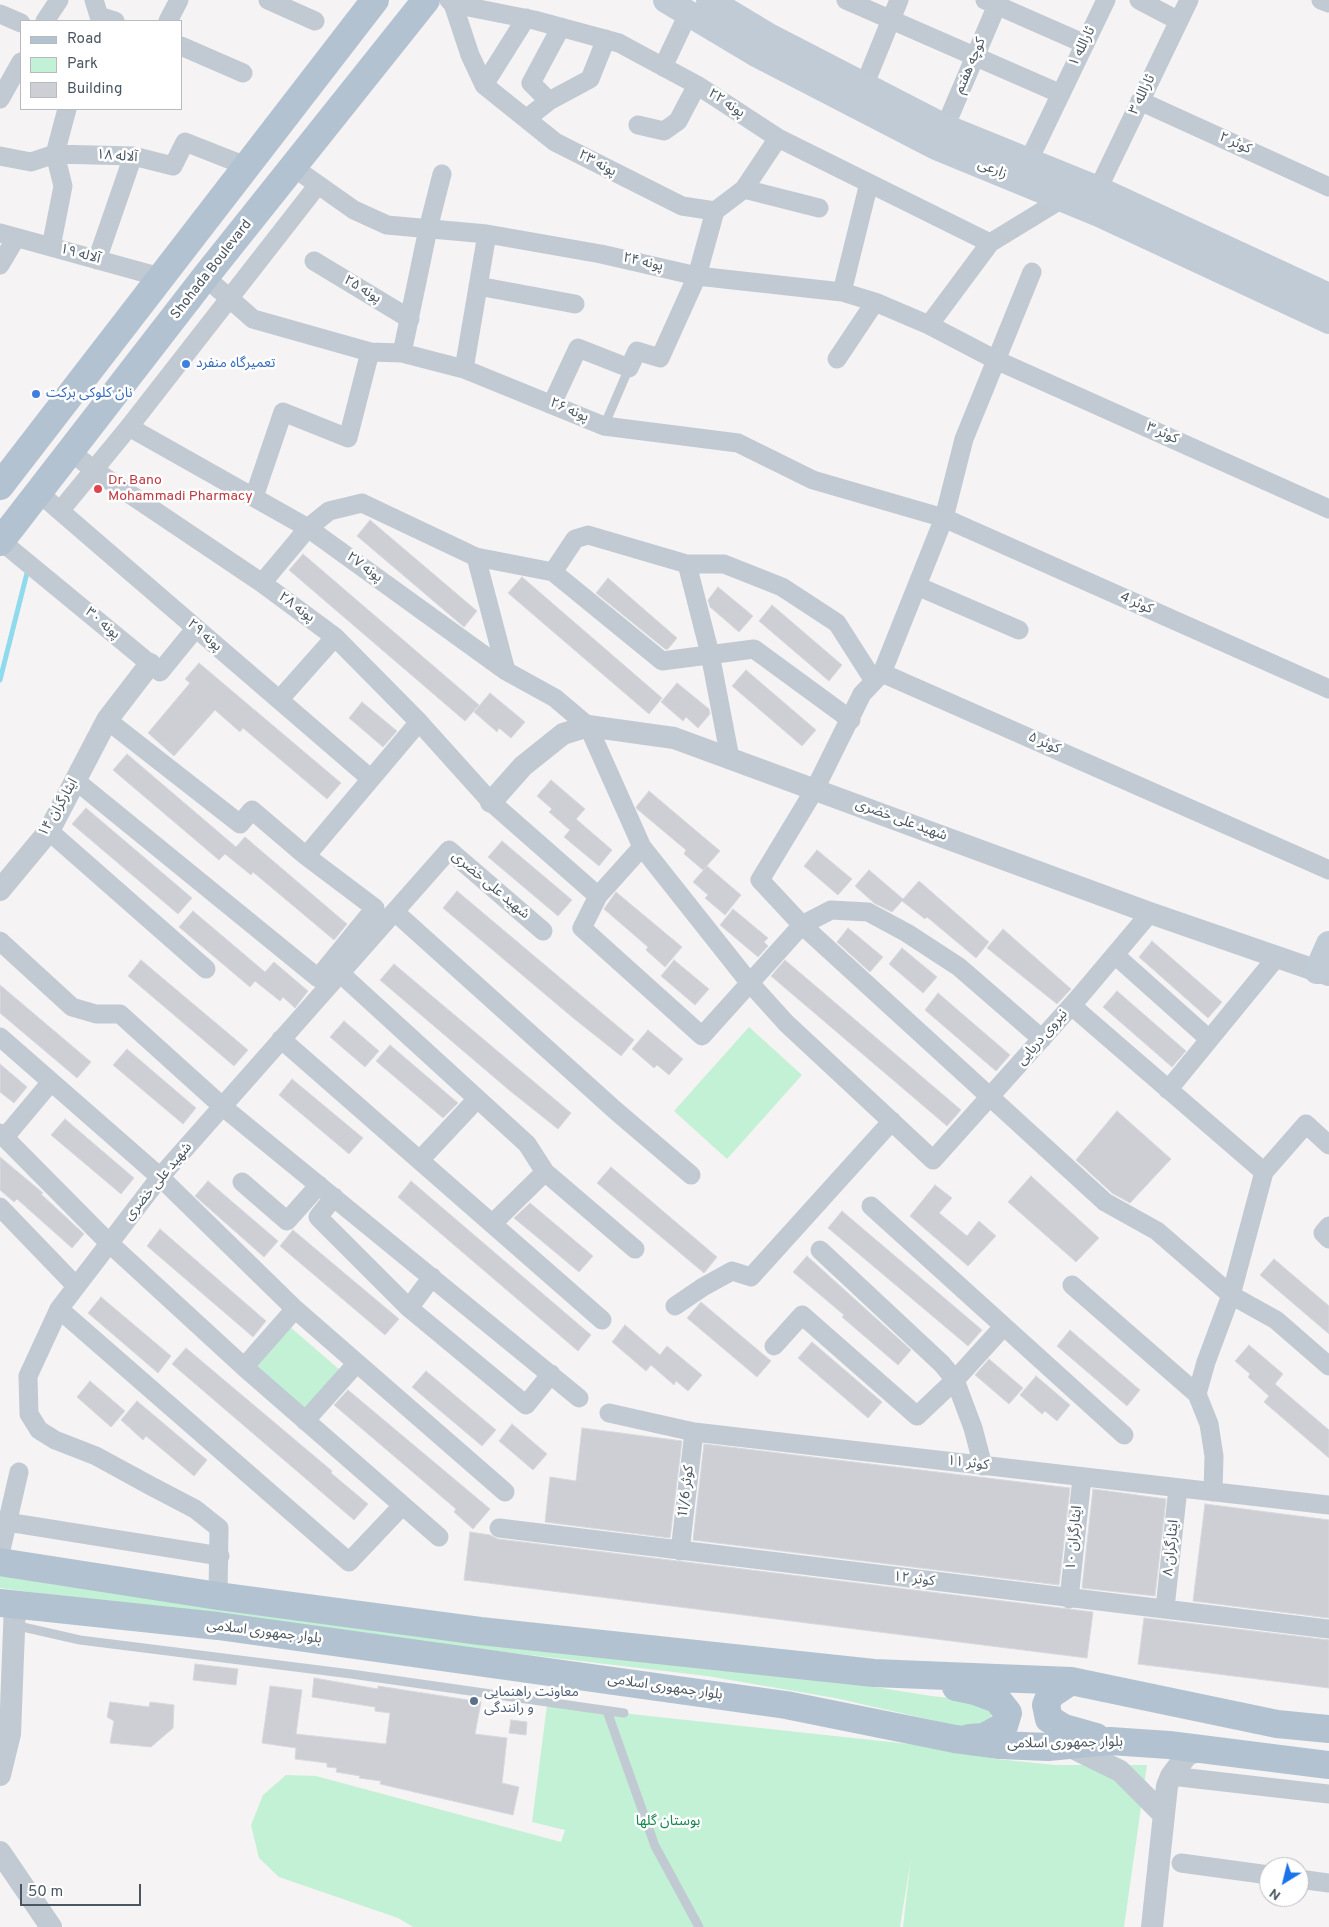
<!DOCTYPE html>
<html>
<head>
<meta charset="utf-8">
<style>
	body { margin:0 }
	#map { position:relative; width:1329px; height:1927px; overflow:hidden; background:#f5f3f3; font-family:Overpass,sans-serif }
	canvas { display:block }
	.legend { position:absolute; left:20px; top:20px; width:162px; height:90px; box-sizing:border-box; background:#fff; border:1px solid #b7bbc0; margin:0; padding:6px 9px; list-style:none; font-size:15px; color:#4a5661 }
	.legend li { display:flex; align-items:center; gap:10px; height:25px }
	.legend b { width:25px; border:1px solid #b7bbc0 }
	.north { position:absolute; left:1259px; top:1857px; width:50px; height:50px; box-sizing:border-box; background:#fff; border:1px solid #b7bbc0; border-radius:50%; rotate:216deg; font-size:14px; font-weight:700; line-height:20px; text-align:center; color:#4a5661 }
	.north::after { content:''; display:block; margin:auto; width:18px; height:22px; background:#1a73e8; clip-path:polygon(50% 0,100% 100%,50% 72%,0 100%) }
	.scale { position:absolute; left:20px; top:1884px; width:121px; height:22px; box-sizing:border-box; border:2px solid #4a5661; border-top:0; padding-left:6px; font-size:15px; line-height:18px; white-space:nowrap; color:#4a5661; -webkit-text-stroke:4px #fff; paint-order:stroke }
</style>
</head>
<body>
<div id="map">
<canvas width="1329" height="1927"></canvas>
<ul class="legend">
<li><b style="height:6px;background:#b3c2d1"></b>Road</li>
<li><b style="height:14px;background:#c3f1d5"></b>Park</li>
<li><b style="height:14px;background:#cdcfd5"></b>Building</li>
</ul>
<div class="north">N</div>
<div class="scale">50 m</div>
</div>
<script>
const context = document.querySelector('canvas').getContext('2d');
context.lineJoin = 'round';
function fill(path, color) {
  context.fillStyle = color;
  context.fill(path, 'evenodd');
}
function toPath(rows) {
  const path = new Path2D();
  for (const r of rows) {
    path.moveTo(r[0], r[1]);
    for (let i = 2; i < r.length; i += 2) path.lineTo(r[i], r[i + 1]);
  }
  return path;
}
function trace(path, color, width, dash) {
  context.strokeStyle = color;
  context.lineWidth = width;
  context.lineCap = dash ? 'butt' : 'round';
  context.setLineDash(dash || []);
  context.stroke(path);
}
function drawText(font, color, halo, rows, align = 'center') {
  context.font = font + ' Overpass,"Noto Sans Arabic",sans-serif';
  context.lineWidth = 5;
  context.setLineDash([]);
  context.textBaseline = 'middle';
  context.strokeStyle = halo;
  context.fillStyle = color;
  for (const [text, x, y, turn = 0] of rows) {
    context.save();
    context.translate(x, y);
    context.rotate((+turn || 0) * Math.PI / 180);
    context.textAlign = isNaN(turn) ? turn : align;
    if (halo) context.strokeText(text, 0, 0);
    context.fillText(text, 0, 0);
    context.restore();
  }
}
fill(toPath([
	[749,1027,802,1075,727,1159,674,1111],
	[289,1326,341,1371,306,1411,254,1366],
	[0,1572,57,1585,806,1676,931,1696,978,1701,992,1714,988,1726,971,1729,835,1698,707,1676,260,1623,0,1588],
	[547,1705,909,1744,996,1759,1055,1765,1147,1765,1124,1927,903,1927,911,1858,900,1927,413,1927,398,1918,279,1877,259,1858,251,1825,263,1795,286,1775,316,1776,561,1842,565,1830,532,1822]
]), '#c3f1d5');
trace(toPath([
	[0,680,28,569]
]), '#90daee', 5);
const building = toPath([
	[370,520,477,611,464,627,357,536,370,520],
	[303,554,479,705,465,721,289,570,303,554],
	[522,577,662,698,649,714,508,593,522,577],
	[608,578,677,638,668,649,665,649,596,593,608,578],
	[718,587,753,616,739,632,710,607,708,600,718,587],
	[772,605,842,665,829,681,759,621,772,605],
	[199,663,341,783,327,799,243,728,240,732,215,710,174,756,148,733,190,683,185,679,199,663],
	[746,670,816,730,802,746,732,686,746,670],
	[677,683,709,709,710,714,698,728,686,717,683,721,661,702,677,683],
	[490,693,525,722,511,738,499,728,497,732,474,712,490,693],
	[362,702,397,731,383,747,349,718,362,702],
	[127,754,236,847,245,837,347,924,334,940,253,872,251,875,225,854,219,860,113,770,127,754],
	[551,780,585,809,576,819,612,850,599,866,564,837,570,830,549,812,552,809,537,796,551,780],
	[649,791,720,851,703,870,684,854,686,850,637,809,636,807,649,791],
	[86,808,192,898,178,914,72,824,86,808],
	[502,841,572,900,558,916,488,857,502,841],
	[817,850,852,879,838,895,804,866,817,850],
	[707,866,741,895,725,915,705,898,708,895,693,882,707,866],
	[869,870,903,899,919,881,989,942,976,958,927,917,925,919,902,901,892,912,874,903,855,886,869,870],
	[457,891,634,1040,621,1056,572,1017,443,908,457,891],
	[616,892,682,947,665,967,646,950,648,947,604,909,616,892],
	[733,909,768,938,764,942,768,946,758,957,720,925,733,909],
	[193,911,265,972,274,962,308,991,295,1008,283,997,280,1001,255,981,250,987,179,927,193,911],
	[848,928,883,957,870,972,837,942,848,928],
	[1003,929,1071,989,1057,1004,987,948,1003,929],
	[1152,941,1222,1002,1208,1018,1139,957,1152,941],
	[902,948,937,977,923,993,889,964,902,948],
	[141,960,248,1050,234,1066,128,976,141,960],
	[674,960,709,989,695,1005,661,976,674,960],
	[785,960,961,1110,947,1126,771,976,785,960],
	[394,964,571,1113,558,1129,509,1090,380,980,394,964],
	[0,985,91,1062,77,1078,0,1013,0,985],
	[1117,991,1186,1051,1172,1067,1103,1007,1117,991],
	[938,993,1010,1055,996,1071,925,1010,938,993],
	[344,1021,379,1051,365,1067,330,1037,344,1021],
	[648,1030,683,1059,669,1075,657,1065,654,1068,632,1049,648,1030],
	[390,1045,458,1103,443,1118,376,1061,390,1045],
	[127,1049,196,1108,183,1124,113,1065,127,1049],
	[0,1064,27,1087,14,1103,0,1092,0,1064],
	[292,1079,363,1138,349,1154,279,1095,292,1079],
	[1117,1111,1171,1159,1130,1203,1112,1193,1076,1160,1117,1111],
	[65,1119,134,1178,121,1194,51,1135,65,1119],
	[0,1157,43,1193,41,1194,84,1234,72,1248,17,1199,14,1202,0,1190,0,1157],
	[611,1167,717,1257,704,1273,597,1183,611,1167],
	[1031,1176,1099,1238,1076,1262,1008,1202,1031,1176],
	[208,1181,278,1241,264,1257,195,1196,208,1181],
	[411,1181,591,1335,578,1351,398,1197,411,1181],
	[935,1185,952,1198,939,1213,967,1236,979,1221,996,1236,968,1266,910,1216,935,1185],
	[530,1203,593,1256,579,1272,514,1218,530,1203],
	[842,1211,982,1330,968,1346,828,1228,842,1211],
	[160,1229,266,1321,253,1337,147,1246,160,1229],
	[293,1230,399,1319,385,1335,280,1246,293,1230],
	[807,1256,911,1350,898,1365,842,1317,844,1315,793,1272,807,1256],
	[1274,1259,1329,1306,1329,1334,1260,1275,1274,1259],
	[101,1297,171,1356,158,1373,88,1313,101,1297],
	[701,1302,771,1361,757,1377,687,1318,701,1302],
	[625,1325,660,1355,667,1346,702,1375,688,1391,676,1381,674,1385,651,1365,646,1371,612,1342,625,1325],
	[1070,1330,1140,1390,1127,1406,1057,1346,1070,1330],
	[812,1342,882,1402,868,1418,798,1358,812,1342],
	[1249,1345,1283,1374,1275,1384,1329,1430,1329,1458,1264,1402,1269,1396,1248,1377,1250,1374,1235,1361,1249,1345],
	[186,1348,332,1471,331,1473,368,1504,354,1520,172,1364,186,1348],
	[989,1359,1023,1388,1009,1404,975,1375,989,1359],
	[426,1371,496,1430,482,1446,412,1387,426,1371],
	[1036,1376,1070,1405,1057,1421,1045,1411,1042,1414,1020,1395,1036,1376],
	[90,1381,125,1411,111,1427,77,1397,90,1381],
	[348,1390,490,1509,473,1529,454,1512,456,1509,334,1405,348,1390],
	[137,1401,207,1460,194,1476,146,1436,143,1440,121,1420,137,1401],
	[512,1424,547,1454,533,1470,499,1441,512,1424],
	[582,1428,682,1441,670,1538,545,1522,550,1477,576,1481,582,1428],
	[704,1444,1070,1488,1059,1585,693,1540,704,1444],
	[1093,1489,1166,1499,1155,1596,1082,1588,1093,1489],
	[1205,1504,1329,1520,1329,1618,1193,1601,1205,1504],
	[470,1532,490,1535,498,1539,1093,1612,1087,1658,464,1580,470,1532],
	[1144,1618,1329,1640,1329,1688,1138,1664,1144,1618],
	[195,1664,238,1669,236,1685,193,1680,195,1664],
	[314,1678,378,1689,378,1686,481,1702,475,1734,507,1738,502,1783,519,1787,513,1815,380,1784,381,1781,359,1778,360,1776,336,1772,337,1768,327,1767,327,1763,295,1759,296,1748,262,1743,270,1686,302,1690,296,1734,386,1744,390,1713,375,1711,375,1707,312,1697,314,1678],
	[110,1702,149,1707,150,1702,174,1705,173,1728,151,1747,110,1743,114,1721,107,1717,110,1702],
	[511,1720,527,1722,526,1735,509,1733,511,1720]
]);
fill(building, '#cdcfd5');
trace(building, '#d7d9de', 1);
trace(toPath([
	[604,426,629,368],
	[14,1625,80,1640,351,1674,624,1713],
	[607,1711,655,1846,699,1927]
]), '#c1cad2', 9);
trace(toPath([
	[94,0,99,16,115,21],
	[268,0,315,21],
	[449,0,453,4,534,20,619,43,697,85,778,138,990,243],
	[846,0,1061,94],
	[985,0,1085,44],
	[1139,0,1179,21],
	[1321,0,1329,3],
	[453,4,470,55,484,85,555,142,682,206,715,211,744,189,778,138],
	[0,14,21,23],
	[45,21,59,0],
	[168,21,179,0],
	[181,46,243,73],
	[663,67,688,14],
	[484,85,526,18],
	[864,86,899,0],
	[0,99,21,62],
	[549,101,531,83,561,27],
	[1140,101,1329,187],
	[526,119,549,101,590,79,606,39],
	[638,125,664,131,678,121,697,85],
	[945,127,997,5],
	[0,156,31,162,55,154,133,156,173,166,185,142,246,166],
	[1029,160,1106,0],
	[293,167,354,210,387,225,487,234,601,254,697,276,842,292,875,302,929,325,996,360,1329,509],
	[744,189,819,208],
	[1098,189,1189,0],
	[0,233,160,277],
	[51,247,63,186,55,154,67,109],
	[97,260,133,156],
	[314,261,410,319],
	[0,265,16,238],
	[205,277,253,319,370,352,402,353,464,369,604,426,738,443,813,480,944,518,1329,689],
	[478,286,575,304],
	[842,292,869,183],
	[929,325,990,243,1062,199],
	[402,353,428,229,442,174],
	[837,359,875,302],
	[464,369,487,234],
	[552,404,578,348,629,368,637,351,660,358,697,276,715,211],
	[129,427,308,528,506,671,555,698,588,726,642,847,749,982,786,1023,933,1160,1080,996,1150,913],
	[70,451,94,470,262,583,335,637,419,722,491,802,598,896,582,928,702,1036,802,925,831,910,868,912,907,933,959,967,1042,1039],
	[38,492,371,779],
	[254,497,283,412,348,438,370,352],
	[60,511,129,427,317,186],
	[1,541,160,672,195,629],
	[476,557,506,671],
	[687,564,710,654,730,758],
	[553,572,662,661,754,649,851,720],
	[262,583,308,528,329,511,362,503,476,557,553,572,575,539,588,535,687,564,724,564,782,587,837,623,874,681],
	[917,586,1019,630],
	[882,673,944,518,964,439,1032,272],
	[279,700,335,637],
	[75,780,318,978,375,908,306,856,252,810,240,824,107,720],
	[49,831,206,969],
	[306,856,419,722],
	[598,896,642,847],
	[395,912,616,1111,691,1175],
	[0,941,72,1007,96,1014,120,1014,223,1107,579,1398],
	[1115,955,1209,1039],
	[341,974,527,1144,545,1172,492,1224],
	[1072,1006,1264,1172],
	[0,1037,160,1177,295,1309,505,1492],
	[281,1039,602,1320],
	[1168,1090,1276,958],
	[0,1133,109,1243,244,1367,439,1537],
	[5,1137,51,1082],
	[1329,1145,1306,1124,1264,1172,1231,1295,1276,1320,1329,1366],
	[420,1160,477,1099],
	[545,1172,635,1249],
	[242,1182,287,1221,319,1185],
	[334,1197,318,1217,409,1308,526,1405,551,1374],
	[871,1206,1124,1435],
	[0,1207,76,1286],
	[1329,1226,1323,1233,1329,1239],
	[820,1250,942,1364,955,1380,973,1428,983,1466],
	[1072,1285,1197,1394,1209,1424,1214,1456,1213,1492],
	[675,1306,703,1287,732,1271,751,1277,892,1121],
	[409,1308,432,1277],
	[59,1309,349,1562,402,1506],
	[774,1346,802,1315,917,1416,955,1380,1003,1327],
	[244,1367,295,1309],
	[1197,1394,1206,1362,1231,1295,1157,1231,1105,1202,802,925,760,880,815,789,862,694,882,673,1329,870],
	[609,1413,694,1432,1329,1505],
	[305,1421,357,1363],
	[0,1521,220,1556],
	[499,1528,1329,1629],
	[680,1551,694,1432],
	[0,1554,19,1472],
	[218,1596,219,1528,195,1509,151,1486,96,1456,55,1440,39,1430,29,1414,28,1376,59,1309,160,1177,449,850,543,931],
	[1069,1599,1082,1478],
	[1165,1608,1178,1488],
	[1171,1776,1329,1794],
	[1181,1863,1269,1875],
	[1299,1879,1329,1883]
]), '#c1cad2', 19);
trace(toPath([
	[491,802,523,766,563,734,588,726,674,738,1150,913,1329,975],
	[0,890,49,831,107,720,150,664],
	[1067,1745,1120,1771,1163,1814],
	[0,1775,10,1734,15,1604],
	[0,1852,51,1927],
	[1152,1927,1167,1786,1171,1776,1187,1755,1203,1749]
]), '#c1cad2', 22);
trace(toPath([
	[666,0,758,55,936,147,1099,214,1329,321],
	[709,0,767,35,945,127,1098,189,1329,296],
	[1317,971,1329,944]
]), '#c1cbd6', 26);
trace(toPath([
	[0,486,375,0],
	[0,542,205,277,426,0],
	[0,1562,218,1596,480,1631,874,1673,1071,1681,1277,1724,1329,1729],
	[0,1603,218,1626,786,1705,955,1739,1000,1745,1048,1747,1110,1741,1169,1745,1329,1765],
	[1071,1681,1050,1695,1046,1705,1049,1719,1064,1728,1096,1737],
	[956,1687,975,1691,997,1699,1008,1713,1004,1726,984,1737,969,1738]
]), '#b3c2d1', 28);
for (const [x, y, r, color] of [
	[186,364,5,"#3f7fe0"],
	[36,394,5,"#3f7fe0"],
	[98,489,5,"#e0444e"],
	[474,1701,5,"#5c6f8a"]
]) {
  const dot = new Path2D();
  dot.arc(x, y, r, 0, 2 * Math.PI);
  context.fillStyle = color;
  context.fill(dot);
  trace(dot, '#fff', 2);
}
drawText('14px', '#4a5661', '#fff', [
	["ثارالله ۱",1083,47,-64],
	["کوچه هفتم",971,66,-67],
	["ثارالله ۳",1143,95,-64],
	["پونه ۲۲",726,104,33],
	["کوثر ۲",1235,144,24],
	["آلاله ۱۸",117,157,4],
	["پونه ۲۳",597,164,28],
	["زارعی",992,170,22],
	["آلاله ۱۹",80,255,15],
	["پونه ۲۴",643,263,13],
	["Shohada Boulevard",212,270,-52],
	["پونه ۲۵",362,290,31],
	["پونه ۲۶",569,411,23],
	["کوثر ۳",1162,434,24],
	["پونه ۲۷",364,568,36],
	["کوثر 4",1136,604,24],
	["پونه ۲۸",296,608,36],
	["پونه ۳۰",102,624,40],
	["پونه ۲۹",204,636,41],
	["کوثر ۵",1044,744,24],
	["ایثارگران ۱۴",59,808,-60],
	["شهید علی خضری",901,821,20],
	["شهید علی خضری",490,886,40],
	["نیروی دریایی",1043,1038,-49],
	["شهید علی خضری",159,1182,-50],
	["کوثر ۱۱",968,1464,7],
	["کوثر 11/6",687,1491,-83],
	["ایثارگران ۱۰",1075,1538,-84],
	["ایثارگران ۸",1172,1548,-84],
	["کوثر ۱۲",914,1580,7],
	["بلوار جمهوری اسلامی",264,1633,7],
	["بلوار جمهوری اسلامی",665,1688,8],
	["بلوار جمهوری اسلامی",1065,1744,-1]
]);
drawText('14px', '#366cbe', '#fff', [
	["تعمیرگاه منفرد",196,364],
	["نان کلوکی برکت",46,394]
], 'left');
drawText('14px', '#be3a42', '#fff', [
	["Dr. Bano",108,481],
	["Mohammadi Pharmacy",108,497]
], 'left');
drawText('14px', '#4e5e75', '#fff', [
	["معاونت راهنمایی",484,1693],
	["و رانندگی",484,1709]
], 'left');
drawText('14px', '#17864f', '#fff', [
	["بوستان گلها",668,1822]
]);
</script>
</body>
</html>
